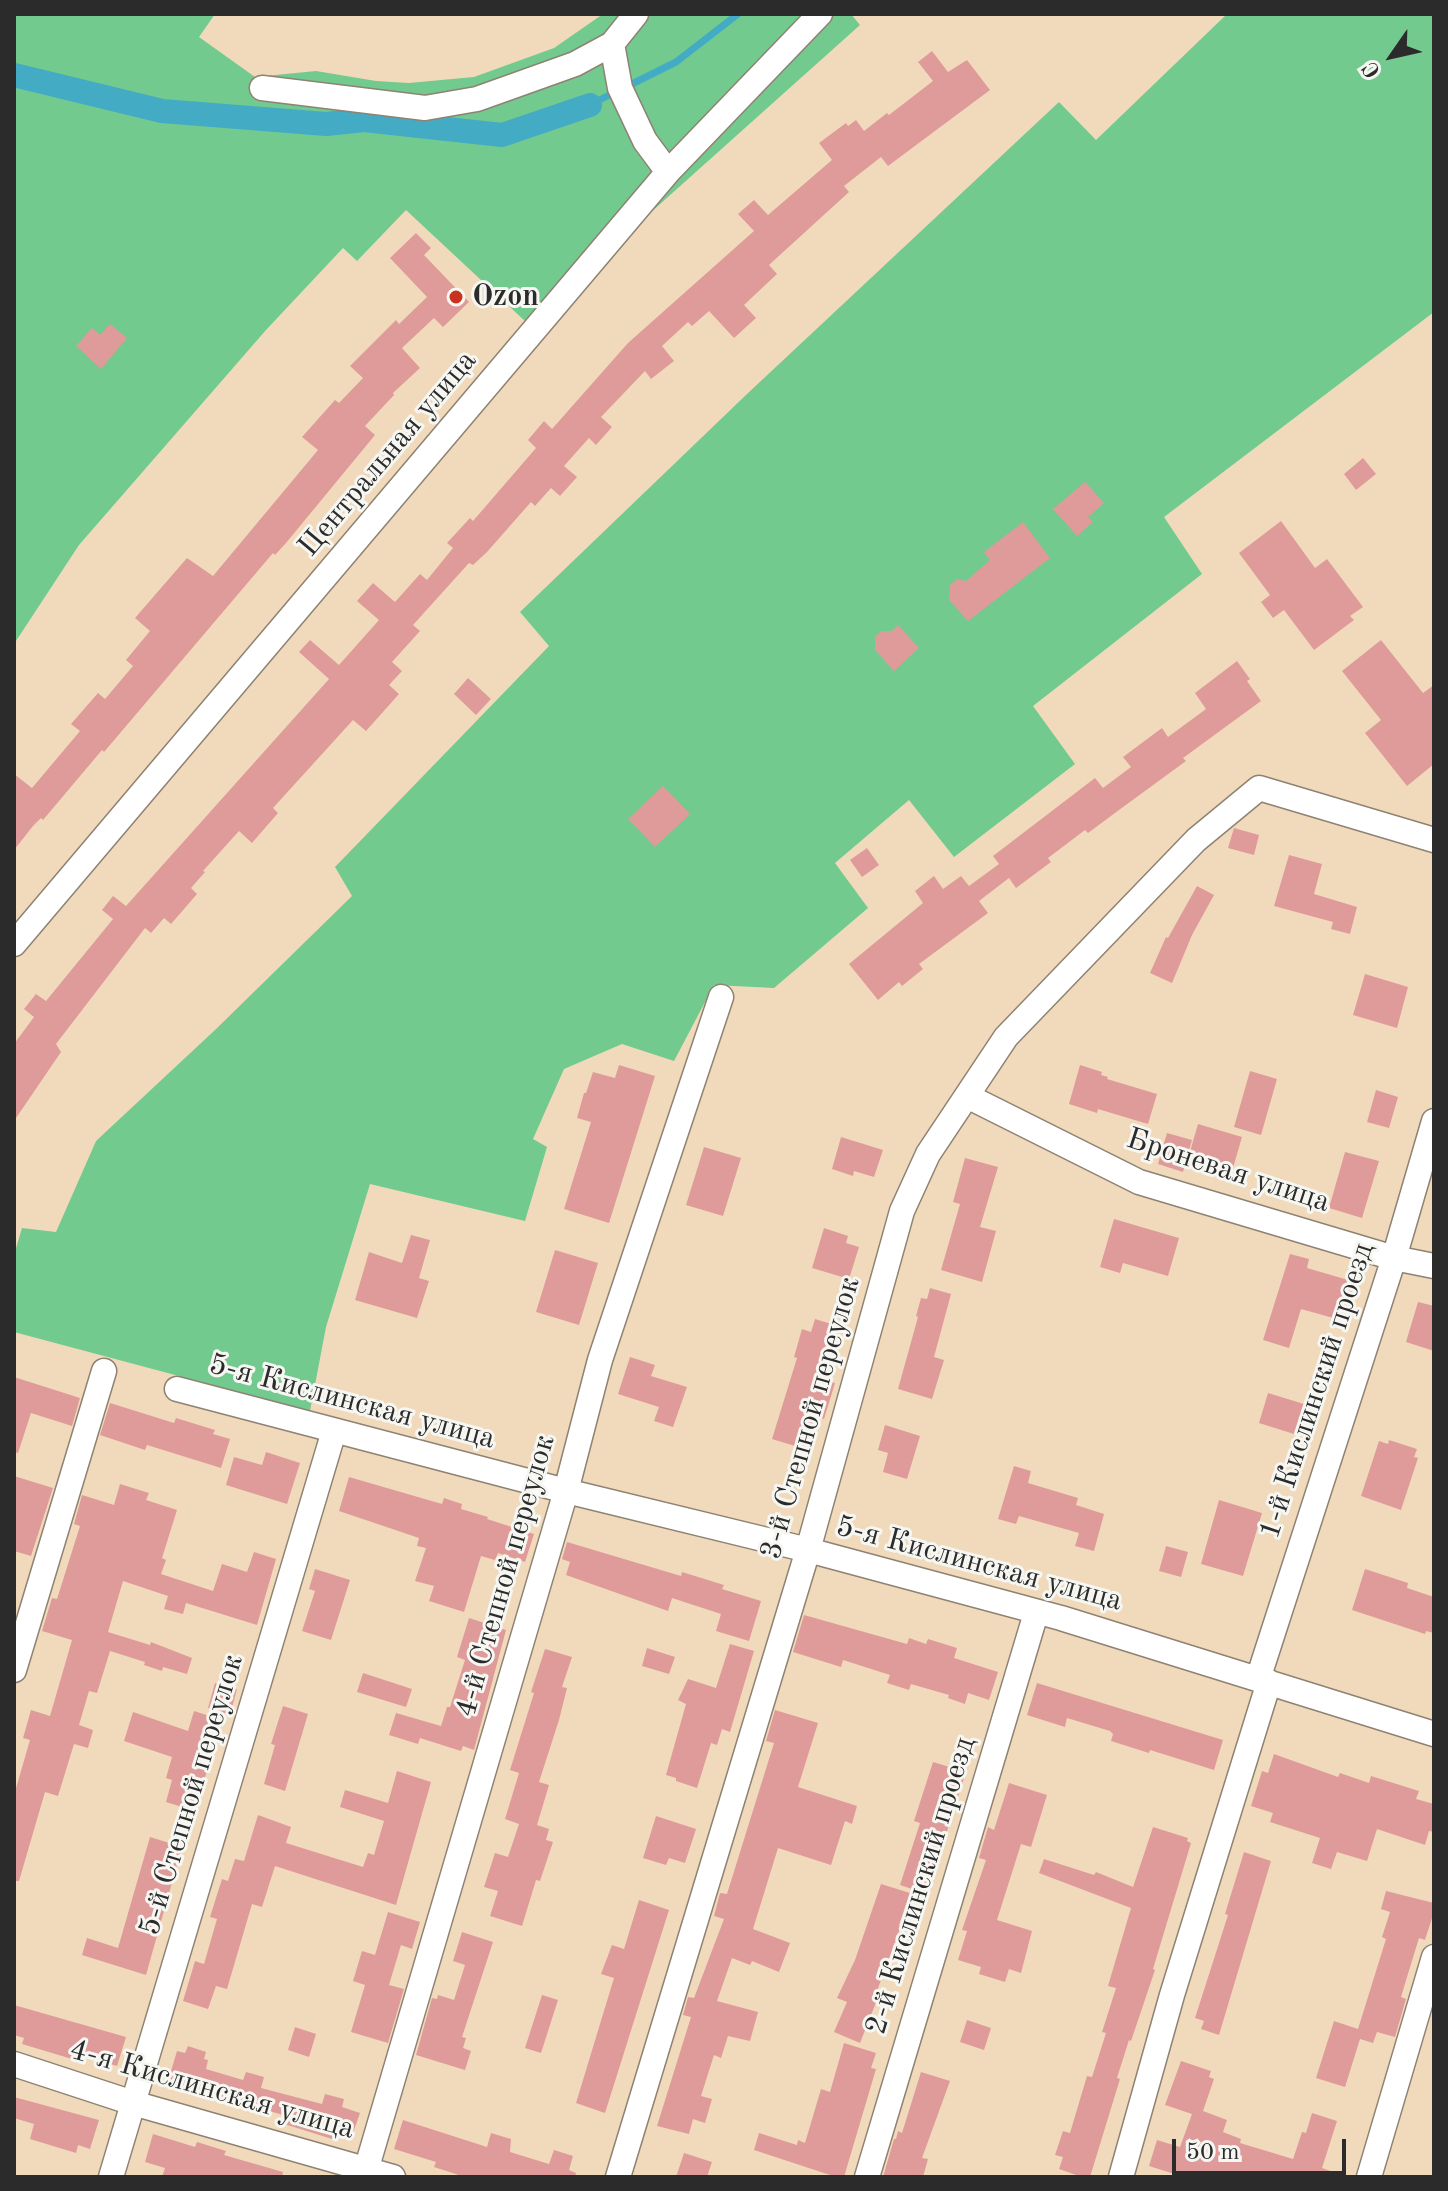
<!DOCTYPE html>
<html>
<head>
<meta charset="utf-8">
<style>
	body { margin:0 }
	#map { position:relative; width:1448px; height:2191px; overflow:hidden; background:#f1dabb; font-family:"Old Standard TT",serif }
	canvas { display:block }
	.frame { position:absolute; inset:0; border:16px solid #2b2b2b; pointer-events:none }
	.north { position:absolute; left:1352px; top:16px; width:80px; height:80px; -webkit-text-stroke:6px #f6f6f2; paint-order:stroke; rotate:236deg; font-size:22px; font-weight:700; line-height:32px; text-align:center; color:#2b2b2b }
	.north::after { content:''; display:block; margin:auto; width:28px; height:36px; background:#2b2b2b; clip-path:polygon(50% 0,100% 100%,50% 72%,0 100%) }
	.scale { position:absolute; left:1172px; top:2139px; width:174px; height:36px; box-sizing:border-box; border:4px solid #2b2b2b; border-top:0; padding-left:10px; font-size:24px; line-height:28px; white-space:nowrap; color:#2b2b2b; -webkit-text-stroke:6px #f6f6f2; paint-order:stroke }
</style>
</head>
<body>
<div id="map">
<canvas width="1448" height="2191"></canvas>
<div class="frame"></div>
<div class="north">С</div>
<div class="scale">50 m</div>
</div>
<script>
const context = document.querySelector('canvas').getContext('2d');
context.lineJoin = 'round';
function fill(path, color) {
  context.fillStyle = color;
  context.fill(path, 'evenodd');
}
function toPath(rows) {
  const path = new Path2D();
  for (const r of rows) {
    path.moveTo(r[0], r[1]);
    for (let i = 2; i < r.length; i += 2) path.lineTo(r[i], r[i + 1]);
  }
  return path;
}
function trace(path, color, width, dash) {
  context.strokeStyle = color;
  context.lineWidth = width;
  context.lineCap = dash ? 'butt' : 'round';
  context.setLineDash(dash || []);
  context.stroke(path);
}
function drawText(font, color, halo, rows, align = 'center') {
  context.font = font + ' "Old Standard TT",serif';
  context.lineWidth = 6;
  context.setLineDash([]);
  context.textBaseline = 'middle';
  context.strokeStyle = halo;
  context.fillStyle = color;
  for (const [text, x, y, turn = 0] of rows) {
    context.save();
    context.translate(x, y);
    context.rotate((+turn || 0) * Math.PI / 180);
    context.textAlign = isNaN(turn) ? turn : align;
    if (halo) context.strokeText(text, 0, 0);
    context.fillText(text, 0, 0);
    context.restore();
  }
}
fill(toPath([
	[14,14,215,14,199,37,255,77,316,71,376,81,409,83,474,77,554,48,603,14,851,14,860,25,640,222,541,336,406,210,357,261,343,248,266,330,79,545,14,644],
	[1227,14,1434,14,1434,312,1164,517,1202,574,1033,706,1075,764,954,857,909,800,835,863,868,908,774,988,714,985,674,1061,622,1044,564,1069,533,1139,547,1147,525,1221,370,1184,326,1327,310,1411,14,1332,14,1255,22,1228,56,1232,96,1141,215,1030,352,896,335,867,549,646,520,612,747,394,1059,102,1096,140]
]), '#72ca8f');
trace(toPath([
	[626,87,676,62,738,14],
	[590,105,615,92]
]), '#44abc4', 7);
trace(toPath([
	[14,75,162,111,326,124,364,120,502,135,590,105]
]), '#44abc4', 24);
fill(toPath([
	[932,51,948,72,967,60,990,90,888,166,881,157,844,186,849,192,769,265,777,274,744,305,756,318,734,338,709,311,692,326,688,322,662,346,674,361,651,379,645,371,601,417,612,427,596,445,589,438,564,466,577,477,560,496,551,488,535,506,531,502,487,552,473,565,469,563,413,625,420,631,392,662,402,671,389,685,399,694,366,731,353,720,273,808,278,813,252,843,239,831,203,871,205,872,191,888,197,894,171,924,164,918,151,933,145,928,56,1044,61,1052,14,1121,14,1044,34,1017,24,1009,36,994,46,1001,113,919,102,910,113,896,126,906,329,679,299,652,310,640,339,665,379,620,357,601,373,583,395,602,420,574,427,580,453,548,447,543,470,518,473,521,536,448,528,440,544,421,552,429,628,343,754,231,738,214,754,200,768,215,832,160,819,143,846,123,848,126,856,120,864,131,887,113,889,115,933,81,918,62],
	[416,233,431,248,424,255,469,302,443,327,434,318,402,348,420,368,393,393,394,395,365,426,375,435,286,543,275,555,273,553,104,752,102,750,43,820,41,818,33,826,14,850,14,774,32,788,80,731,71,724,98,693,105,699,133,666,126,660,150,631,135,618,187,558,213,576,318,450,302,437,335,400,339,403,363,378,350,366,396,320,399,324,427,297,390,258],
	[110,324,127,338,101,369,76,346,92,328,100,335],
	[1363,458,1376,474,1356,490,1344,474],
	[1085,482,1104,503,1088,517,1093,522,1077,536,1053,509],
	[1281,521,1315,568,1327,559,1363,607,1350,616,1354,620,1314,650,1284,610,1273,618,1261,602,1270,595,1239,553],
	[1023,522,1050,558,968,621,949,600,950,585,957,579,966,581,990,560,984,552],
	[898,625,919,648,894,671,875,650,875,636,882,631,892,631],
	[1381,640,1423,693,1434,685,1434,764,1407,786,1365,733,1381,720,1342,671],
	[1237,661,1250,679,1247,681,1261,701,1183,758,1186,761,1119,810,1088,833,1085,830,1048,858,1051,862,1016,888,1009,878,979,901,988,913,919,964,923,969,902,986,899,982,878,1000,849,964,923,903,915,891,934,876,943,889,961,876,969,886,999,864,993,856,1095,778,1103,788,1131,767,1123,757,1162,728,1168,737,1206,709,1195,693],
	[468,678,491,699,476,715,454,694],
	[663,786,690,814,655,847,628,819],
	[1234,828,1259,835,1254,855,1228,848],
	[867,848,879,865,862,877,850,860],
	[1289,855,1322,864,1314,894,1357,907,1350,934,1331,929,1333,922,1274,906],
	[1197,886,1214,895,1192,935,1172,983,1150,973,1166,937,1168,938],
	[1365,974,1408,987,1397,1028,1353,1015],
	[619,1065,655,1076,609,1223,564,1209,591,1122,577,1118,584,1093,586,1093,593,1072,615,1078],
	[1080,1065,1102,1072,1101,1075,1108,1077,1107,1079,1157,1094,1148,1124,1098,1109,1097,1113,1069,1104],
	[1250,1071,1277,1079,1261,1135,1234,1127],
	[1376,1090,1398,1097,1389,1128,1367,1122],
	[1198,1124,1242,1137,1233,1168,1189,1155],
	[1167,1133,1192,1140,1183,1172,1158,1164],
	[841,1137,883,1150,874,1177,854,1171,853,1176,832,1169],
	[704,1147,741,1158,723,1216,686,1205],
	[1345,1152,1379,1161,1362,1218,1329,1208],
	[965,1158,998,1167,980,1227,996,1231,982,1282,941,1270,960,1204,953,1202],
	[1114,1219,1179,1238,1168,1276,1123,1263,1120,1273,1100,1267],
	[824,1228,848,1236,846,1243,859,1247,849,1279,812,1268],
	[411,1235,430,1240,419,1278,429,1281,417,1318,355,1300,369,1252,402,1263],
	[555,1250,598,1263,579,1325,536,1312],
	[1290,1254,1309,1259,1307,1268,1355,1282,1344,1321,1301,1309,1289,1348,1263,1340],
	[930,1288,951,1294,934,1357,944,1360,932,1399,898,1389,918,1317,916,1316,921,1298,927,1299],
	[1418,1302,1434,1306,1434,1351,1406,1342],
	[815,1319,841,1327,824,1380,835,1383,824,1419,815,1416,805,1449,772,1439,797,1358,794,1357,802,1329,811,1332],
	[630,1357,655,1365,651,1376,687,1387,673,1427,654,1421,659,1407,618,1394],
	[14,1377,80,1398,72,1426,31,1413,18,1453,14,1452],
	[1268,1393,1304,1404,1294,1434,1259,1423],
	[110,1403,174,1423,176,1418,215,1430,213,1434,230,1439,221,1468,147,1445,145,1450,100,1435],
	[885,1425,920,1436,907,1479,883,1472,888,1453,878,1450],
	[1389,1440,1417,1449,1414,1457,1418,1458,1401,1510,1361,1496,1379,1441,1388,1444],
	[266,1452,300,1463,287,1504,226,1485,234,1457,262,1465],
	[1014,1466,1031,1471,1028,1483,1078,1498,1076,1505,1104,1514,1094,1551,1075,1546,1079,1533,1019,1516,1016,1524,998,1519],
	[14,1476,53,1488,31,1556,14,1551],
	[349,1477,442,1504,444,1498,462,1504,461,1509,488,1517,487,1519,534,1534,525,1562,498,1553,495,1560,481,1556,464,1612,429,1601,434,1586,415,1581,426,1548,417,1546,419,1538,339,1511],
	[120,1484,149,1493,146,1500,177,1510,162,1558,166,1560,161,1574,213,1591,222,1564,247,1572,254,1552,276,1559,257,1625,186,1603,183,1614,164,1609,168,1596,123,1581,108,1632,150,1645,151,1642,192,1658,187,1674,163,1667,162,1671,144,1665,145,1662,110,1651,97,1693,89,1691,79,1725,93,1730,88,1748,74,1744,58,1796,45,1792,19,1881,14,1881,14,1795,30,1740,23,1738,31,1710,50,1716,72,1640,42,1631,52,1598,57,1599,80,1526,74,1524,82,1495,114,1505],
	[1219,1500,1262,1513,1243,1576,1201,1564],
	[567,1542,681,1576,682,1572,724,1585,722,1589,761,1601,749,1641,716,1631,721,1614,672,1598,668,1611,566,1575,570,1562,562,1559],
	[1166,1546,1188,1552,1181,1577,1159,1571],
	[315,1569,350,1580,331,1640,302,1631,315,1591,309,1589],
	[1365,1569,1408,1583,1407,1588,1434,1597,1434,1633,1426,1631,1425,1634,1352,1610],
	[804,1615,907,1644,909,1638,926,1644,928,1639,957,1648,954,1658,998,1672,989,1700,968,1693,965,1704,948,1698,949,1695,911,1684,909,1690,887,1683,890,1675,843,1660,841,1667,793,1652],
	[469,1618,506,1630,474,1750,463,1746,461,1751,420,1738,418,1744,389,1735,396,1713,441,1726,447,1707,450,1707,465,1660,457,1657],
	[730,1644,754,1651,730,1732,722,1729,717,1745,711,1743,697,1788,676,1781,676,1778,666,1775,686,1704,678,1700,688,1679,716,1688],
	[647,1648,675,1657,669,1674,642,1666],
	[545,1649,572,1657,562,1687,567,1688,559,1720,539,1782,549,1785,537,1825,549,1829,546,1840,553,1842,540,1881,536,1880,522,1926,490,1916,498,1891,484,1887,495,1853,508,1857,519,1824,505,1819,519,1773,510,1770,534,1693,531,1692],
	[363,1673,412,1689,406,1707,357,1692],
	[215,1683,237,1689,230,1715,208,1708],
	[1037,1683,1223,1740,1214,1770,1150,1750,1149,1753,1111,1741,1113,1734,1110,1731,1067,1718,1065,1727,1027,1715],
	[283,1706,308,1714,285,1791,264,1784,275,1745,271,1744],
	[775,1710,818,1723,798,1787,857,1806,852,1824,845,1821,831,1865,778,1848,753,1929,790,1943,779,1972,752,1961,750,1965,732,1958,717,2001,758,2012,750,2041,728,2036,721,2058,714,2055,701,2096,712,2099,705,2123,693,2119,689,2134,657,2126,691,2017,683,2015,688,1997,694,1998,724,1919,714,1916,720,1893,727,1894,774,1743,766,1741],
	[194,1711,222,1720,195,1811,166,1802,172,1780,166,1778,172,1757,124,1741,133,1712,188,1731],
	[1274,1754,1338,1777,1340,1773,1369,1783,1371,1776,1419,1791,1416,1799,1434,1804,1434,1832,1429,1831,1425,1845,1377,1829,1367,1861,1337,1852,1331,1869,1312,1863,1320,1838,1270,1822,1273,1813,1251,1806,1262,1771,1268,1773],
	[933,1762,966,1772,927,1894,900,1885,920,1823,914,1821],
	[397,1771,431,1782,396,1905,275,1866,262,1907,252,1904,227,1989,216,1986,208,2009,183,2001,195,1961,204,1964,217,1919,210,1917,222,1879,228,1881,235,1859,244,1861,258,1815,291,1827,286,1843,363,1867,368,1853,374,1855,384,1821,340,1807,345,1790,388,1803],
	[1009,1783,1047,1795,1031,1847,1021,1844,997,1920,1032,1931,1021,1973,1009,1969,1005,1982,979,1974,981,1967,958,1960,967,1931,962,1930,986,1860,979,1858,988,1827,994,1830],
	[656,1816,696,1829,685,1863,669,1858,666,1865,643,1858],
	[1153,1827,1188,1838,1187,1841,1191,1843,1153,1969,1155,1970,1131,2041,1129,2040,1117,2078,1120,2079,1090,2177,1082,2177,1059,2169,1063,2157,1055,2155,1063,2131,1070,2133,1087,2076,1092,2077,1106,2033,1102,2032,1116,1988,1108,1986,1131,1908,1039,1873,1044,1859,1094,1875,1096,1872,1133,1887],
	[150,1837,182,1847,146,1975,82,1955,87,1938,118,1948],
	[1244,1852,1271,1861,1219,2035,1201,2029,1204,2021,1195,2018,1228,1915,1225,1914],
	[881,1884,910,1893,899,1925,901,1926,874,1999,877,2000,860,2043,834,2032,847,2002,837,1998,855,1960],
	[1386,1891,1434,1903,1434,1912,1425,1940,1419,1938,1407,1977,1401,1997,1406,1999,1395,2037,1377,2032,1373,2043,1360,2039,1345,2087,1316,2078,1334,2021,1358,2029,1386,1939,1382,1937,1390,1912,1381,1909],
	[639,1900,669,1910,605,2113,576,2103,614,1978,601,1974,612,1945,624,1949],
	[388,1912,420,1922,412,1949,401,1945,389,1985,404,1989,388,2043,351,2032,365,1985,353,1981,362,1951,375,1955],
	[462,1932,493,1942,462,2037,466,2038,463,2048,471,2051,465,2070,416,2055,432,1998,437,1999,438,1995,454,2000,465,1965,453,1961],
	[542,1995,558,2000,541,2053,525,2048],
	[14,2005,126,2037,117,2066,74,2053,72,2059,22,2044,24,2038,14,2035],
	[967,2020,991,2028,984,2050,960,2042],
	[295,2027,316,2034,309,2057,288,2050],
	[844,2043,876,2053,871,2068,876,2069,844,2177,836,2177,754,2150,759,2133,797,2145,798,2140,805,2143,821,2089,830,2092],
	[188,2046,206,2052,204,2059,208,2060,206,2069,243,2080,246,2072,264,2077,261,2088,322,2104,325,2094,344,2099,342,2107,360,2113,352,2136,334,2131,332,2139,281,2123,283,2115,168,2081,177,2051,185,2053],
	[1181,2061,1211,2071,1209,2077,1214,2079,1203,2111,1227,2120,1223,2132,1241,2139,1240,2143,1293,2159,1302,2132,1306,2133,1312,2113,1337,2121,1322,2168,1336,2173,1335,2177,1184,2177,1149,2166,1157,2140,1180,2147,1192,2114,1165,2105],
	[921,2072,950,2081,922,2158,928,2159,923,2177,883,2177,894,2139,896,2139,898,2131,902,2133],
	[14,2097,99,2120,90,2149,78,2145,76,2153,30,2139,34,2124,14,2118],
	[403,2120,487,2147,491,2133,511,2139,510,2152,549,2164,554,2150,573,2156,569,2170,576,2173,575,2177,465,2177,434,2167,436,2162,394,2149],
	[153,2134,195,2147,197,2142,226,2151,224,2155,283,2172,282,2177,162,2177,165,2168,145,2162],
	[684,2153,712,2162,707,2177,676,2177]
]), '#df9b9a');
const minor = toPath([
	[612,44,620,88,645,141,668,172],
	[262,88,425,108,477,99,575,64,612,44,636,14],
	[14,944,668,172,820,14],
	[967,1096,1139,1182,1394,1258,1434,1266],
	[177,1389,566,1491,808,1550,1061,1618,1434,1734],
	[14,1670,104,1371],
	[1258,1679,1394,1258,1434,1121],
	[14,2064,133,2103,393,2177],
	[111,2177,334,1431],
	[364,2177,566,1491,600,1360,721,997],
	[618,2177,808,1550,902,1211,928,1154,1006,1037,1196,840,1259,788,1434,840],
	[867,2177,1036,1613],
	[1121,2177,1172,1995,1269,1682],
	[1369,2177,1434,1957]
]);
trace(minor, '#8e8273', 27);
trace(minor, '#fff', 24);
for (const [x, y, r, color] of [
	[456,297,8,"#c8321e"]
]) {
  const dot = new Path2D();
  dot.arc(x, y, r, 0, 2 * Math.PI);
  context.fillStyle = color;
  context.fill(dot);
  trace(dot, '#f6f6f2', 3);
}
drawText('bold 30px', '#2b2b2b', '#f6f6f2', [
	["Ozon",472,297]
], 'left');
drawText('30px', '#2b2b2b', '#f6f6f2', [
	["Центральная улица",388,454,-50],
	["Броневая улица",1228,1171,18],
	["1-й Кислинский проезд",1317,1391,-72],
	["5-я Кислинская улица",352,1402,15],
	["3-й Степной переулок",811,1418,-74],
	["5-я Кислинская улица",979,1564,15],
	["4-й Степной переулок",506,1576,-74],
	["5-й Степной переулок",192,1795,-73],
	["2-й Кислинский проезд",921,1886,-73],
	["4-я Кислинская улица",212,2090,16]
]);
</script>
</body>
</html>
